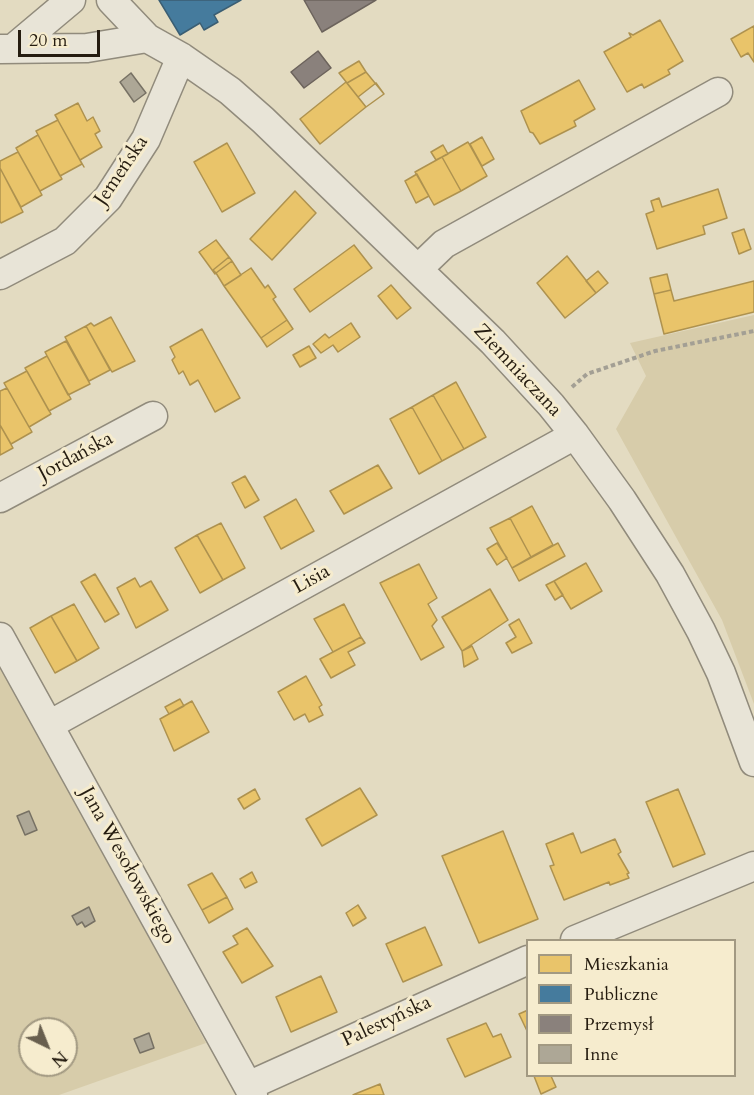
<!DOCTYPE html>
<html>
<head>
<meta charset="utf-8">
<style>
	body { margin:0 }
	#map { position:relative; width:754px; height:1095px; overflow:hidden; background:#e3dbc1; font-family:Cardo,serif }
	canvas { display:block }
	.legend { position:absolute; left:526px; top:939px; width:210px; height:138px; box-sizing:border-box; background:#f6ecce; border:2px solid #a29982; margin:0; padding:8px 10px; list-style:none; font-size:18px; color:#251c10 }
	.legend li { display:flex; align-items:center; gap:12px; height:30px }
	.legend b { width:30px; border:2px solid #a29982 }
	.north { position:absolute; left:18px; top:1017px; width:60px; height:60px; box-sizing:border-box; background:#f6ecce; border:2px solid #a29982; border-radius:50%; rotate:137deg; font-size:16px; font-weight:700; line-height:24px; text-align:center; color:#251c10 }
	.north::after { content:''; display:block; margin:auto; width:21px; height:27px; background:#685f4e; clip-path:polygon(50% 0,100% 100%,50% 72%,0 100%) }
	.scale { position:absolute; left:18px; top:30px; width:82px; height:27px; box-sizing:border-box; border:3px solid #251c10; border-top:0; padding-left:8px; font-size:18px; line-height:21px; white-space:nowrap; color:#251c10; -webkit-text-stroke:4px #f6ecce; paint-order:stroke }
</style>
</head>
<body>
<div id="map">
<canvas width="754" height="1095"></canvas>
<ul class="legend">
<li><b style="height:16px;background:#e9c46a"></b>Mieszkania</li>
<li><b style="height:16px;background:#457b9d"></b>Publiczne</li>
<li><b style="height:16px;background:#8a817c"></b>Przemysł</li>
<li><b style="height:16px;background:#ada796"></b>Inne</li>
</ul>
<div class="north">N</div>
<div class="scale">20 m</div>
</div>
<script>
const context = document.querySelector('canvas').getContext('2d');
context.lineJoin = 'round';
function fill(path, color) {
  context.fillStyle = color;
  context.fill(path, 'evenodd');
}
function toPath(rows) {
  const path = new Path2D();
  for (const r of rows) {
    path.moveTo(r[0], r[1]);
    for (let i = 2; i < r.length; i += 2) path.lineTo(r[i], r[i + 1]);
  }
  return path;
}
function trace(path, color, width, dash) {
  context.strokeStyle = color;
  context.lineWidth = width;
  context.lineCap = dash ? 'butt' : 'round';
  context.setLineDash(dash || []);
  context.stroke(path);
}
function drawText(font, color, halo, rows, align = 'center') {
  context.font = font + ' Cardo,serif';
  context.lineWidth = 6;
  context.setLineDash([]);
  context.textBaseline = 'middle';
  context.strokeStyle = halo;
  context.fillStyle = color;
  for (const [text, x, y, turn = 0] of rows) {
    context.save();
    context.translate(x, y);
    context.rotate((+turn || 0) * Math.PI / 180);
    context.textAlign = isNaN(turn) ? turn : align;
    if (halo) context.strokeText(text, 0, 0);
    context.fillText(text, 0, 0);
    context.restore();
  }
}
fill(toPath([
	[754,315,754,704,722,620,616,429,646,376,630,343],
	[0,662,206,1043,59,1095,0,1095],
	[30,1029,66,1029,66,1065,30,1065]
]), '#d7ccaa');
const homes = toPath([
	[660,20,683,61,668,70,670,74,644,88,642,84,627,92,604,52,631,37,629,33,633,35,660,20],
	[754,26,754,62,748,53,741,57,731,39,754,26],
	[359,61,366,72,347,83,339,73,359,61],
	[366,72,384,94,366,107,347,83,366,72],
	[579,80,595,109,574,121,576,126,540,144,533,133,530,132,521,111,579,80],
	[346,82,366,107,320,144,300,119,346,82],
	[376,83,384,94,366,107,358,97,376,83],
	[78,103,87,121,93,117,100,131,95,134,102,147,80,160,84,167,55,115,78,103],
	[55,115,82,164,60,176,36,131,58,120,55,115],
	[38,135,62,179,40,191,16,148,38,135],
	[482,137,494,159,482,166,470,144,482,137],
	[468,142,487,176,461,191,442,157,468,142],
	[227,143,255,193,222,212,194,162,227,143],
	[443,145,448,154,436,160,431,152,443,145],
	[18,152,42,195,21,207,0,168,0,161,18,152],
	[442,157,461,191,434,205,415,172,442,157],
	[0,168,23,212,1,223,0,221,0,168],
	[417,174,429,196,416,203,405,181,417,174],
	[718,189,727,218,703,226,705,234,657,249,646,214,654,211,651,201,659,198,662,207,718,189],
	[295,191,316,213,272,260,250,239,295,191],
	[744,229,751,249,739,254,732,233,744,229],
	[216,240,232,261,229,257,213,270,215,274,199,252,216,240],
	[354,245,372,268,310,312,294,289,354,245],
	[567,256,596,293,565,318,537,283,567,256],
	[229,257,232,261,216,273,213,270,229,257],
	[232,261,241,275,224,286,216,273,232,261],
	[251,268,265,288,268,285,276,297,273,299,287,320,261,338,224,286,251,268],
	[598,271,608,283,596,293,586,281,598,271],
	[667,274,671,290,654,294,650,278,667,274],
	[754,281,754,312,664,334,654,294,671,290,674,301,754,281],
	[391,285,411,308,397,319,378,296,391,285],
	[111,317,135,361,112,372,86,326,91,323,94,326,111,317],
	[287,320,293,329,267,347,261,338,287,320],
	[351,323,360,337,338,352,333,345,321,353,313,344,325,334,329,338,351,323],
	[86,326,110,370,89,381,65,337,86,326],
	[202,329,240,398,215,412,198,380,190,385,183,371,179,374,172,360,175,357,170,347,202,329],
	[66,341,90,384,68,395,45,352,66,341],
	[309,346,316,358,300,367,293,355,309,346],
	[47,356,71,399,49,411,25,368,47,356],
	[27,371,51,414,29,427,4,383,27,371],
	[456,382,486,437,464,449,433,395,456,382],
	[7,388,32,432,11,444,0,425,0,391,7,388],
	[433,395,464,449,442,461,412,407,433,395],
	[412,407,442,461,419,474,390,419,412,407],
	[0,425,13,448,0,455,0,425],
	[378,465,392,488,344,514,330,491,378,465],
	[245,476,259,500,245,508,232,483,245,476],
	[296,499,314,531,281,549,264,517,296,499],
	[532,506,553,545,531,557,510,518,532,506],
	[510,518,531,557,512,568,490,528,510,518],
	[221,523,245,568,223,580,197,535,221,523],
	[197,535,223,580,200,593,175,548,197,535],
	[497,543,507,558,497,565,487,549,497,543],
	[558,543,565,556,519,581,512,568,558,543],
	[586,563,602,591,571,609,554,581,586,563],
	[419,564,437,598,428,604,437,620,432,626,444,647,421,660,380,583,419,564],
	[95,574,119,614,105,622,81,582,95,574],
	[135,578,140,587,151,581,168,610,136,628,117,588,135,578],
	[554,581,563,595,555,600,546,585,554,581],
	[490,589,508,620,462,651,442,617,490,589],
	[74,604,99,648,77,661,51,616,74,604],
	[344,604,361,637,333,652,314,619,344,604],
	[51,616,77,661,55,673,30,628,51,616],
	[519,619,532,643,512,653,506,643,516,637,509,625,519,619],
	[361,637,365,643,348,652,355,665,331,678,320,659,361,637],
	[472,646,478,659,464,667,462,651,472,646],
	[306,676,322,705,319,707,323,715,309,722,305,714,294,720,278,692,306,676],
	[180,699,184,706,169,714,165,707,180,699],
	[192,701,209,732,174,751,160,719,192,701],
	[360,788,377,815,322,846,306,819,360,788],
	[255,789,260,799,244,809,238,799,255,789],
	[678,789,705,854,673,867,646,802,678,789],
	[503,831,538,919,479,943,442,856,503,831],
	[573,833,581,853,615,839,621,852,618,854,629,873,627,874,629,878,610,885,609,882,564,900,550,866,554,865,546,844,573,833],
	[252,872,257,882,245,888,240,879,252,872],
	[212,873,227,897,202,910,188,885,212,873],
	[227,897,233,909,209,923,202,910,227,897],
	[358,905,366,918,353,926,346,913,358,905],
	[425,927,442,965,403,982,386,944,425,927],
	[247,928,273,966,242,983,223,952,238,944,233,936,247,928],
	[321,976,337,1012,291,1032,276,997,321,976],
	[528,1010,528,1033,519,1014,528,1010],
	[486,1023,493,1037,501,1034,511,1057,465,1077,447,1039,486,1023],
	[534,1076,551,1076,556,1087,541,1094,534,1076],
	[380,1084,384,1095,353,1095,355,1094,380,1084]
]);
fill(homes, '#e9c46a');
trace(homes, '#ae924f', 1.5);
const public = toPath([
	[159,0,241,0,214,15,218,22,204,30,200,23,180,35,159,0]
]);
fill(public, '#457b9d');
trace(public, '#3b5e73', 1.5);
const industry = toPath([
	[304,0,376,0,322,32,304,0],
	[318,51,331,68,304,88,291,72,318,51]
]);
fill(industry, '#8a817c');
trace(industry, '#6c635c', 1.5);
const building = toPath([
	[131,73,146,93,134,102,120,82,131,73],
	[29,811,37,830,25,835,17,816,29,811],
	[89,907,95,921,85,927,82,922,77,925,72,916,89,907],
	[149,1033,154,1048,140,1053,134,1039,149,1033]
]);
fill(building, '#ada796');
trace(building, '#777164', 1.5);
const minor = toPath([
	[111,0,147,38],
	[15,47,71,0],
	[0,49,87,48,147,38,181,57,230,91,263,120,493,342,551,405,575,435,622,500,670,574,701,631,721,673,754,762],
	[418,269,444,244,718,92],
	[0,275,65,241,108,198,146,139,181,57],
	[0,498,153,416],
	[0,637,253,1095],
	[49,725,575,435],
	[575,940,754,866],
	[248,1086,528,960]
]);
trace(minor, '#918b7c', 31);
trace(toPath([
	[572,387,587,374,655,351,754,331]
]), '#a39f94', 4, [4.5, 3]);
trace(minor, '#e8e4d7', 28);
drawText('20px', '#251c10', '#f6ecce', [
	["Jemeńska",122,171,-56],
	["Ziemniaczana",517,371,47],
	["Jordańska",76,457,-28],
	["Lisia",312,580,-29],
	["Jana Wesołowskiego",127,866,61],
	["Palestyńska",387,1022,-25]
]);
</script>
</body>
</html>
